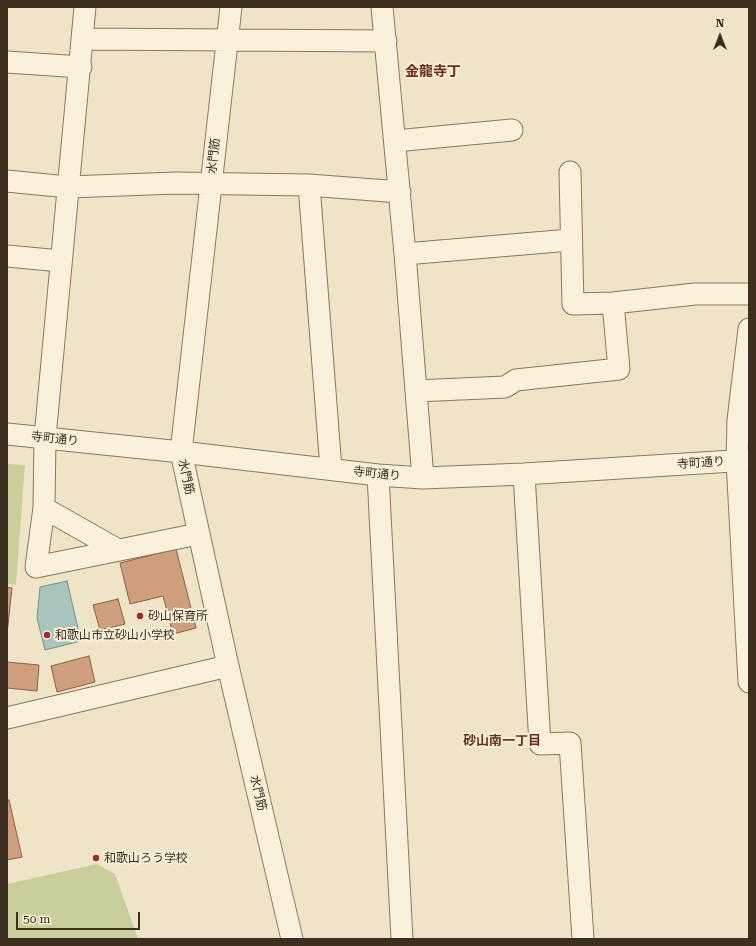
<!DOCTYPE html>
<html>
<head>
<meta charset="utf-8">
<style>
	body { margin:0 }
	#map { position:relative; width:756px; height:946px; overflow:hidden; background:#f0e4c8; font-family:"Roboto Serif",serif }
	canvas { display:block }
	.frame { position:absolute; inset:0; border:8px solid #3d2e20; pointer-events:none }
	.north { position:absolute; left:700px; top:16px; width:40px; height:40px; -webkit-text-stroke:3px #f7eed8; paint-order:stroke; rotate:0deg; font-size:11px; font-weight:700; line-height:16px; text-align:center; color:#3d2e20 }
	.north::after { content:''; display:block; margin:auto; width:14px; height:18px; background:#3d2e20; clip-path:polygon(50% 0,100% 100%,50% 72%,0 100%) }
	.scale { position:absolute; left:16px; top:912px; width:124px; height:18px; box-sizing:border-box; border:2px solid #3d2e20; border-top:0; padding-left:5px; font-size:12px; line-height:14px; white-space:nowrap; color:#3d2e20; -webkit-text-stroke:3px #f7eed8; paint-order:stroke }
</style>
</head>
<body>
<div id="map">
<canvas width="756" height="946"></canvas>
<div class="frame"></div>
<div class="north">N</div>
<div class="scale">50 m</div>
</div>
<script>
const context = document.querySelector('canvas').getContext('2d');
context.lineJoin = 'round';
function fill(path, color) {
  context.fillStyle = color;
  context.fill(path, 'evenodd');
}
function toPath(rows) {
  const path = new Path2D();
  for (const r of rows) {
    path.moveTo(r[0], r[1]);
    for (let i = 2; i < r.length; i += 2) path.lineTo(r[i], r[i + 1]);
  }
  return path;
}
function trace(path, color, width, dash) {
  context.strokeStyle = color;
  context.lineWidth = width;
  context.lineCap = dash ? 'butt' : 'round';
  context.setLineDash(dash || []);
  context.stroke(path);
}
function drawText(font, color, halo, rows, align = 'center') {
  context.font = font + ' "Roboto Serif","Noto Sans JP",serif';
  context.lineWidth = 4;
  context.setLineDash([]);
  context.textBaseline = 'middle';
  context.strokeStyle = halo;
  context.fillStyle = color;
  for (const [text, x, y, turn = 0] of rows) {
    context.save();
    context.translate(x, y);
    context.rotate((+turn || 0) * Math.PI / 180);
    context.textAlign = isNaN(turn) ? turn : align;
    if (halo) context.strokeText(text, 0, 0);
    context.fillText(text, 0, 0);
    context.restore();
  }
}
fill(toPath([
	[7,464,25,465,16,585,7,584],
	[97,864,115,874,138,939,7,939,7,884]
]), '#c9cf9b');
const water = toPath([
	[67,581,81,641,45,650,37,618,40,587,67,581]
]);
fill(water, '#a9c4bc');
trace(water, '#6f938a', 1);
const building = toPath([
	[176,549,196,628,173,634,163,596,130,604,120,563,176,549],
	[7,587,12,588,7,634,7,587],
	[118,599,125,624,100,630,93,605,118,599],
	[89,656,95,682,57,692,51,666,89,656],
	[7,662,39,665,37,691,7,688,7,662],
	[9,800,22,857,7,860,7,801,9,800]
]);
fill(building, '#cf9f7d');
trace(building, '#8d5f41', 1);
const minor = toPath([
	[85,7,45,437,44,508,36,567,198,534],
	[231,7,181,452,228,666,292,939],
	[382,7,405,254,423,478],
	[83,39,386,41],
	[7,62,81,67],
	[395,141,512,130],
	[7,181,68,187,176,183,309,185,400,192],
	[309,185,331,469],
	[405,254,570,240],
	[7,256,61,261],
	[613,303,695,294,749,294],
	[749,329,738,420,737,461,749,682],
	[416,391,505,387,516,380,619,369,613,303,573,304,570,172],
	[7,434,181,452,378,475,423,478,524,474,749,460],
	[524,474,540,744,570,743,583,939],
	[378,475,402,939],
	[44,508,118,550],
	[7,718,228,666]
]);
trace(minor, '#8d765c', 23);
trace(minor, '#faf1dc', 21);
for (const [x, y, r, color] of [
	[140,616,4,"#9e2a2b"],
	[47,635,4,"#9e2a2b"],
	[96,858,4,"#9e2a2b"]
]) {
  const dot = new Path2D();
  dot.arc(x, y, r, 0, 2 * Math.PI);
  context.fillStyle = color;
  context.fill(dot);
  trace(dot, '#f7eed8', 1.5);
}
drawText('12px', '#3d2e20', '#f7eed8', [
	["水門筋",214,156,-84],
	["寺町通り",55,439,6],
	["寺町通り",701,463,-4],
	["寺町通り",377,474,6],
	["水門筋",186,477,78],
	["水門筋",258,793,77]
]);
drawText('12px', '#3d2e20', '#f7eed8', [
	["砂山保育所",148,616],
	["和歌山市立砂山小学校",55,635],
	["和歌山ろう学校",104,858]
], 'left');
drawText('bold 13px', '#6b2e1e', '#f7eed8', [
	["砂山南一丁目",502,741]
]);
drawText('bold 14px', '#6b2e1e', '#f7eed8', [
	["金龍寺丁",433,72]
]);
</script>
</body>
</html>
